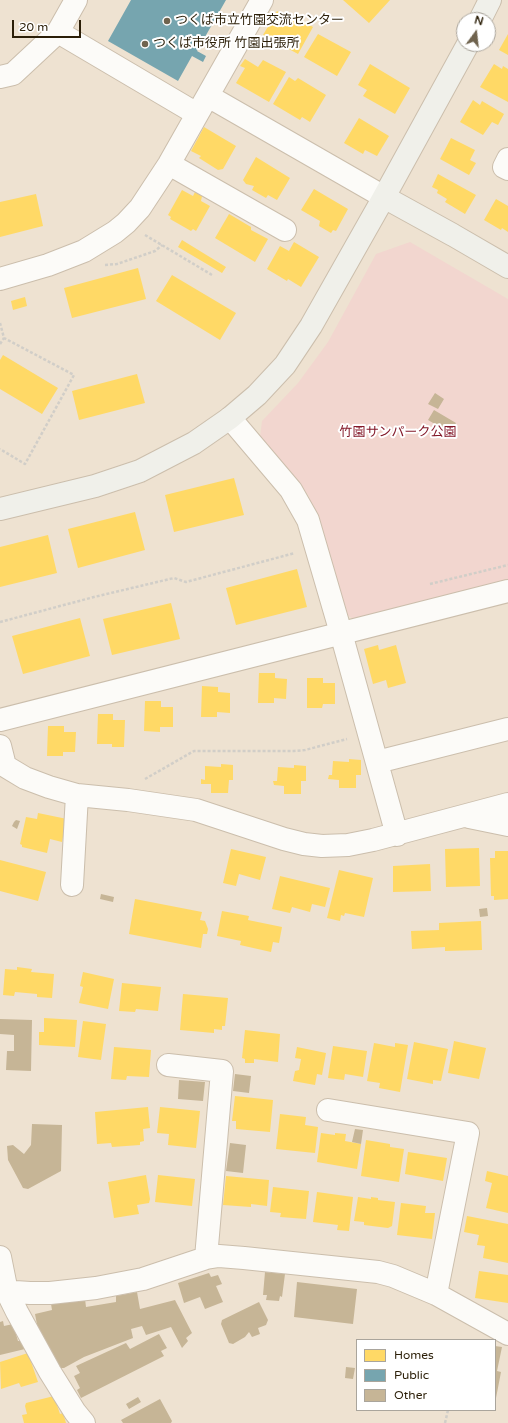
<!DOCTYPE html>
<html>
<head>
<meta charset="utf-8">
<style>
	body { margin:0 }
	#map { position:relative; width:508px; height:1423px; overflow:hidden; background:#eee2d1; font-family:"Varela Round",sans-serif }
	canvas { display:block }
	.legend { position:absolute; left:356px; top:1339px; width:140px; height:72px; box-sizing:border-box; background:#fff; border:1px solid #aaa59c; margin:0; padding:5px 7px; list-style:none; font-size:12px; color:#2b1e07 }
	.legend li { display:flex; align-items:center; gap:8px; height:20px }
	.legend b { width:20px; border:1px solid #aaa59c }
	.north { position:absolute; left:456px; top:12px; width:40px; height:40px; box-sizing:border-box; background:#fff; border:1px solid #aaa59c; border-radius:50%; rotate:15deg; font-size:11px; font-weight:700; line-height:16px; text-align:center; color:#2b1e07 }
	.north::after { content:''; display:block; margin:auto; width:14px; height:18px; background:#6f634e; clip-path:polygon(50% 0,100% 100%,50% 72%,0 100%) }
	.scale { position:absolute; left:12px; top:20px; width:69px; height:18px; box-sizing:border-box; border:2px solid #2b1e07; border-top:0; padding-left:5px; font-size:12px; line-height:14px; white-space:nowrap; color:#2b1e07; -webkit-text-stroke:3px #fff; paint-order:stroke }
</style>
</head>
<body>
<div id="map">
<canvas width="508" height="1423"></canvas>
<ul class="legend">
<li><b style="height:11px;background:#ffd966"></b>Homes</li>
<li><b style="height:11px;background:#76a5af"></b>Public</li>
<li><b style="height:11px;background:#c6b596"></b>Other</li>
</ul>
<div class="north">N</div>
<div class="scale">20 m</div>
</div>
<script>
const context = document.querySelector('canvas').getContext('2d');
context.lineJoin = 'round';
function fill(path, color) {
  context.fillStyle = color;
  context.fill(path, 'evenodd');
}
function toPath(rows) {
  const path = new Path2D();
  for (const r of rows) {
    path.moveTo(r[0], r[1]);
    for (let i = 2; i < r.length; i += 2) path.lineTo(r[i], r[i + 1]);
  }
  return path;
}
function trace(path, color, width, dash) {
  context.strokeStyle = color;
  context.lineWidth = width;
  context.lineCap = dash ? 'butt' : 'round';
  context.setLineDash(dash || []);
  context.stroke(path);
}
function drawText(font, color, halo, rows, align = 'center') {
  context.font = font + ' "Varela Round","Noto Sans JP",sans-serif';
  context.lineWidth = 4;
  context.setLineDash([]);
  context.textBaseline = 'middle';
  context.strokeStyle = halo;
  context.fillStyle = color;
  for (const [text, x, y, turn = 0] of rows) {
    context.save();
    context.translate(x, y);
    context.rotate((+turn || 0) * Math.PI / 180);
    context.textAlign = isNaN(turn) ? turn : align;
    if (halo) context.strokeText(text, 0, 0);
    context.fillText(text, 0, 0);
    context.restore();
  }
}
fill(toPath([
	[410,242,508,299,508,582,357,621,347,615,319,523,308,495,260,437,262,421,298,383,328,342,376,254]
]), '#f2d6cf');
fill(toPath([
	[343,0,390,0,369,23],
	[277,11,285,16,288,13,313,27,298,54,263,35],
	[318,34,351,52,337,76,304,57],
	[508,34,508,55,499,50],
	[245,59,258,67,263,60,286,72,269,102,236,83,245,68,240,66],
	[370,64,410,88,395,114,363,96,367,90,358,85],
	[494,64,502,69,503,66,508,69,508,102,480,87],
	[289,77,295,81,298,78,326,95,310,122,302,117,300,120,273,104],
	[473,100,480,105,482,101,504,114,498,125,492,122,483,135,460,122],
	[359,118,389,136,377,156,365,150,363,154,344,143],
	[204,127,236,146,223,169,218,170,199,158,201,156,191,151],
	[451,138,475,150,470,160,476,163,469,175,440,159],
	[256,157,290,178,277,200,268,195,266,198,252,190,254,186,246,184,243,180],
	[438,174,476,195,465,214,445,202,447,199,437,193,438,190,432,187],
	[314,189,348,209,336,231,333,230,331,233,319,226,320,221,301,210],
	[182,190,193,196,195,192,202,196,201,201,210,206,196,231,193,229,191,231,170,219,171,217,168,215],
	[36,194,43,226,0,237,0,202],
	[496,199,508,206,508,232,502,228,501,230,484,220],
	[229,214,251,227,251,230,268,239,255,262,215,238],
	[182,240,226,267,222,273,178,247],
	[294,242,319,257,301,287,288,279,287,281,267,269,280,246,289,251],
	[138,268,146,299,72,318,64,288],
	[172,275,236,313,220,340,156,301],
	[25,297,27,306,13,310,11,301],
	[3,355,58,388,42,414,0,389,0,360],
	[137,374,145,403,79,420,72,391],
	[234,478,244,515,174,532,165,495],
	[135,512,145,550,78,568,68,529],
	[48,535,57,573,0,587,0,547],
	[297,569,307,607,236,625,226,588],
	[171,603,180,639,112,655,103,619],
	[80,618,90,656,23,674,12,636],
	[378,645,379,650,396,645,406,683,388,688,386,680,373,684,364,649],
	[259,673,275,673,275,678,287,679,286,699,274,698,274,703,258,703],
	[307,678,323,678,323,683,335,683,335,704,323,704,322,708,307,708],
	[202,686,218,687,218,692,230,693,230,713,217,712,217,717,201,717],
	[145,701,161,701,161,707,173,707,173,727,160,727,160,732,144,731],
	[98,714,113,714,113,720,125,720,124,747,112,747,112,744,97,744],
	[48,726,64,726,64,732,76,732,75,752,63,752,63,756,47,756],
	[349,759,361,760,361,775,356,775,356,788,339,788,339,780,328,779,329,775,332,775,333,761,349,762],
	[221,764,233,765,233,780,229,780,228,793,211,793,211,784,201,784,201,779,205,780,205,766,221,767],
	[294,765,306,766,306,781,301,781,301,794,284,794,284,786,274,785,273,781,277,781,278,767,294,768],
	[38,813,67,819,62,842,50,839,47,853,22,847,22,845,20,844,26,817,37,819],
	[479,848,480,886,446,887,445,849],
	[231,849,266,857,260,880,239,874,236,886,223,883],
	[495,851,508,851,508,899,494,900,494,896,491,896,490,858,495,858],
	[0,860,46,872,38,901,0,891],
	[430,864,431,891,393,892,393,866],
	[339,870,373,878,364,917,345,913,344,916,341,915,340,921,327,918],
	[280,876,330,888,325,907,312,904,310,912,292,907,290,913,272,909],
	[135,899,202,912,200,920,205,921,208,929,207,934,203,934,201,948,129,934],
	[222,911,249,916,248,920,282,927,279,943,273,942,271,952,240,945,241,941,217,936],
	[481,921,482,950,445,951,445,947,412,949,411,931,439,930,439,923],
	[17,967,32,969,31,972,54,974,52,998,37,997,37,994,15,992,14,996,3,995,5,969,17,970],
	[83,972,114,979,108,1009,79,1003,83,987,80,986],
	[122,983,161,987,158,1011,136,1009,135,1012,119,1011],
	[183,994,228,998,225,1026,222,1026,222,1030,214,1029,214,1033,180,1030],
	[44,1018,77,1020,75,1047,39,1045,39,1032,44,1032],
	[83,1021,106,1024,101,1060,78,1057],
	[245,1030,280,1034,278,1062,254,1059,254,1063,245,1063,245,1059,242,1058],
	[454,1041,486,1048,479,1079,448,1073],
	[414,1042,448,1049,441,1081,433,1080,433,1084,407,1079],
	[374,1043,395,1047,395,1043,408,1045,400,1092,379,1088,380,1083,367,1081],
	[333,1046,367,1051,363,1077,345,1074,344,1080,328,1078],
	[114,1047,151,1050,149,1077,127,1076,126,1080,111,1079],
	[297,1047,326,1053,322,1075,317,1074,315,1085,293,1081,295,1071,299,1070,301,1059,295,1058],
	[235,1096,273,1100,270,1132,236,1129,236,1121,232,1121],
	[148,1107,150,1128,143,1129,144,1141,140,1142,140,1145,112,1147,111,1143,97,1144,95,1112],
	[160,1107,200,1111,196,1148,168,1145,169,1134,157,1133],
	[280,1114,306,1117,305,1125,318,1127,315,1153,276,1149],
	[321,1133,335,1135,335,1133,346,1134,345,1141,361,1144,357,1169,317,1162],
	[366,1140,390,1144,390,1147,404,1149,399,1182,361,1176],
	[408,1152,447,1158,443,1181,405,1174],
	[487,1171,508,1176,508,1213,486,1208,492,1183,485,1181],
	[146,1175,150,1199,149,1203,137,1205,139,1214,114,1218,108,1182],
	[158,1175,195,1179,192,1206,155,1202],
	[226,1176,269,1180,267,1206,251,1204,251,1207,223,1205],
	[273,1187,309,1191,306,1219,280,1217,281,1213,270,1212],
	[317,1192,353,1197,349,1231,337,1230,338,1225,313,1222],
	[358,1197,371,1199,371,1197,378,1198,378,1200,395,1202,392,1226,388,1228,364,1225,364,1222,354,1221],
	[401,1203,426,1206,425,1213,435,1213,432,1239,397,1235],
	[467,1216,508,1224,508,1263,483,1258,485,1246,477,1245,479,1235,464,1232],
	[479,1271,508,1275,508,1303,475,1298],
	[28,1353,38,1382,21,1387,19,1383,1,1389,0,1362],
	[54,1396,60,1414,63,1413,66,1423,24,1423,22,1415,27,1414,25,1406,26,1403]
]), '#ffd966');
fill(toPath([
	[131,0,226,0,197,51,206,56,203,62,192,56,178,81,108,41]
]), '#76a5af');
fill(toPath([
	[435,393,444,399,438,409,428,404],
	[434,410,456,423,450,433,428,420],
	[16,820,20,821,17,829,12,826,14,822],
	[101,894,114,897,113,902,100,899],
	[487,908,488,916,480,917,479,909],
	[0,1019,32,1020,31,1071,6,1070,7,1051,14,1051,14,1035,0,1034],
	[235,1074,251,1076,249,1093,233,1091],
	[179,1080,205,1082,203,1101,178,1099],
	[32,1124,62,1125,61,1171,28,1189,23,1188,8,1160,7,1146,13,1145,24,1154,31,1145],
	[355,1129,363,1130,361,1144,352,1142],
	[230,1143,246,1145,243,1173,226,1171],
	[265,1272,285,1274,282,1297,280,1296,279,1301,266,1300,267,1295,263,1295],
	[209,1273,211,1277,218,1275,222,1284,216,1286,223,1302,205,1309,200,1297,184,1303,178,1283],
	[297,1282,357,1289,353,1324,294,1317],
	[137,1292,140,1309,175,1300,192,1333,186,1338,188,1341,182,1348,171,1327,146,1335,142,1326,131,1329,133,1338,84,1357,64,1368,60,1368,38,1330,35,1314,52,1310,51,1304,85,1299,86,1307,116,1302,116,1296],
	[259,1302,268,1320,266,1325,258,1328,260,1334,252,1337,249,1332,245,1337,233,1344,229,1343,221,1324,222,1320],
	[3,1321,4,1326,13,1324,18,1341,22,1341,25,1349,0,1355,0,1322],
	[159,1334,167,1348,161,1351,164,1356,81,1398,77,1390,80,1388,74,1376,80,1373,76,1366,126,1343,130,1349],
	[495,1346,502,1347,497,1371,501,1372,496,1398],
	[346,1367,355,1368,353,1379,345,1378],
	[138,1397,141,1402,129,1409,126,1404],
	[160,1399,172,1421,171,1423,123,1423,121,1420]
]), '#c6b596');
const street = toPath([
	[76,0,58,32,197,114],
	[0,77,13,74,58,32],
	[208,96,384,197],
	[508,159,504,167,508,169],
	[169,164,285,230],
	[0,279,48,265,84,251,115,232,126,223,140,208,169,164,262,0],
	[230,418,291,490,308,520,341,633,397,835],
	[0,720,508,591],
	[0,746,5,766,25,778,49,787,77,795,128,800,196,810,284,839,304,844,322,846,348,845,373,840,508,804],
	[377,762,508,729],
	[469,817,508,825],
	[72,885,77,795],
	[168,1065,222,1071,206,1258],
	[328,1110,468,1133,436,1294],
	[0,1257,7,1292,17,1312,50,1372,75,1412,84,1423],
	[0,1291,30,1293,50,1293,96,1288,143,1279,206,1258,219,1256,244,1258,378,1272,393,1276,436,1294,508,1334]
]);
const secondary = toPath([
	[480,20,490,0],
	[384,197,453,235,508,267],
	[0,509,95,486,140,471,194,443,230,418,257,395,285,365,311,326,384,197,468,44]
]);
trace(street, '#cbbeac', 24);
trace(secondary, '#cbbeac', 24);
trace(toPath([
	[145,235,212,275],
	[105,265,117,264,155,251,162,245],
	[0,323,4,338,74,375,25,464,0,449],
	[0,344,4,338],
	[430,584,508,565],
	[0,622,94,597,174,578,186,582,295,553],
	[145,779,194,751,294,751,305,750,347,739],
	[445,1423,448,1410]
]), '#d1cec8', 2.5, [3, 2]);
trace(street, '#fcfbf8', 22);
trace(secondary, '#f0f0ea', 22);
for (const [x, y, r, color] of [
	[167,21,4,"#6f634e"],
	[145,44,4,"#6f634e"]
]) {
  const dot = new Path2D();
  dot.arc(x, y, r, 0, 2 * Math.PI);
  context.fillStyle = color;
  context.fill(dot);
  trace(dot, '#fff', 1.5);
}
drawText('13px', '#2b1e07', '#fff', [
	["つくば市立竹園交流センター",175,21],
	["つくば市役所 竹園出張所",153,44]
], 'left');
drawText('13px', '#831829', '#fff', [
	["竹園サンパーク公園",398,433]
]);
</script>
</body>
</html>
